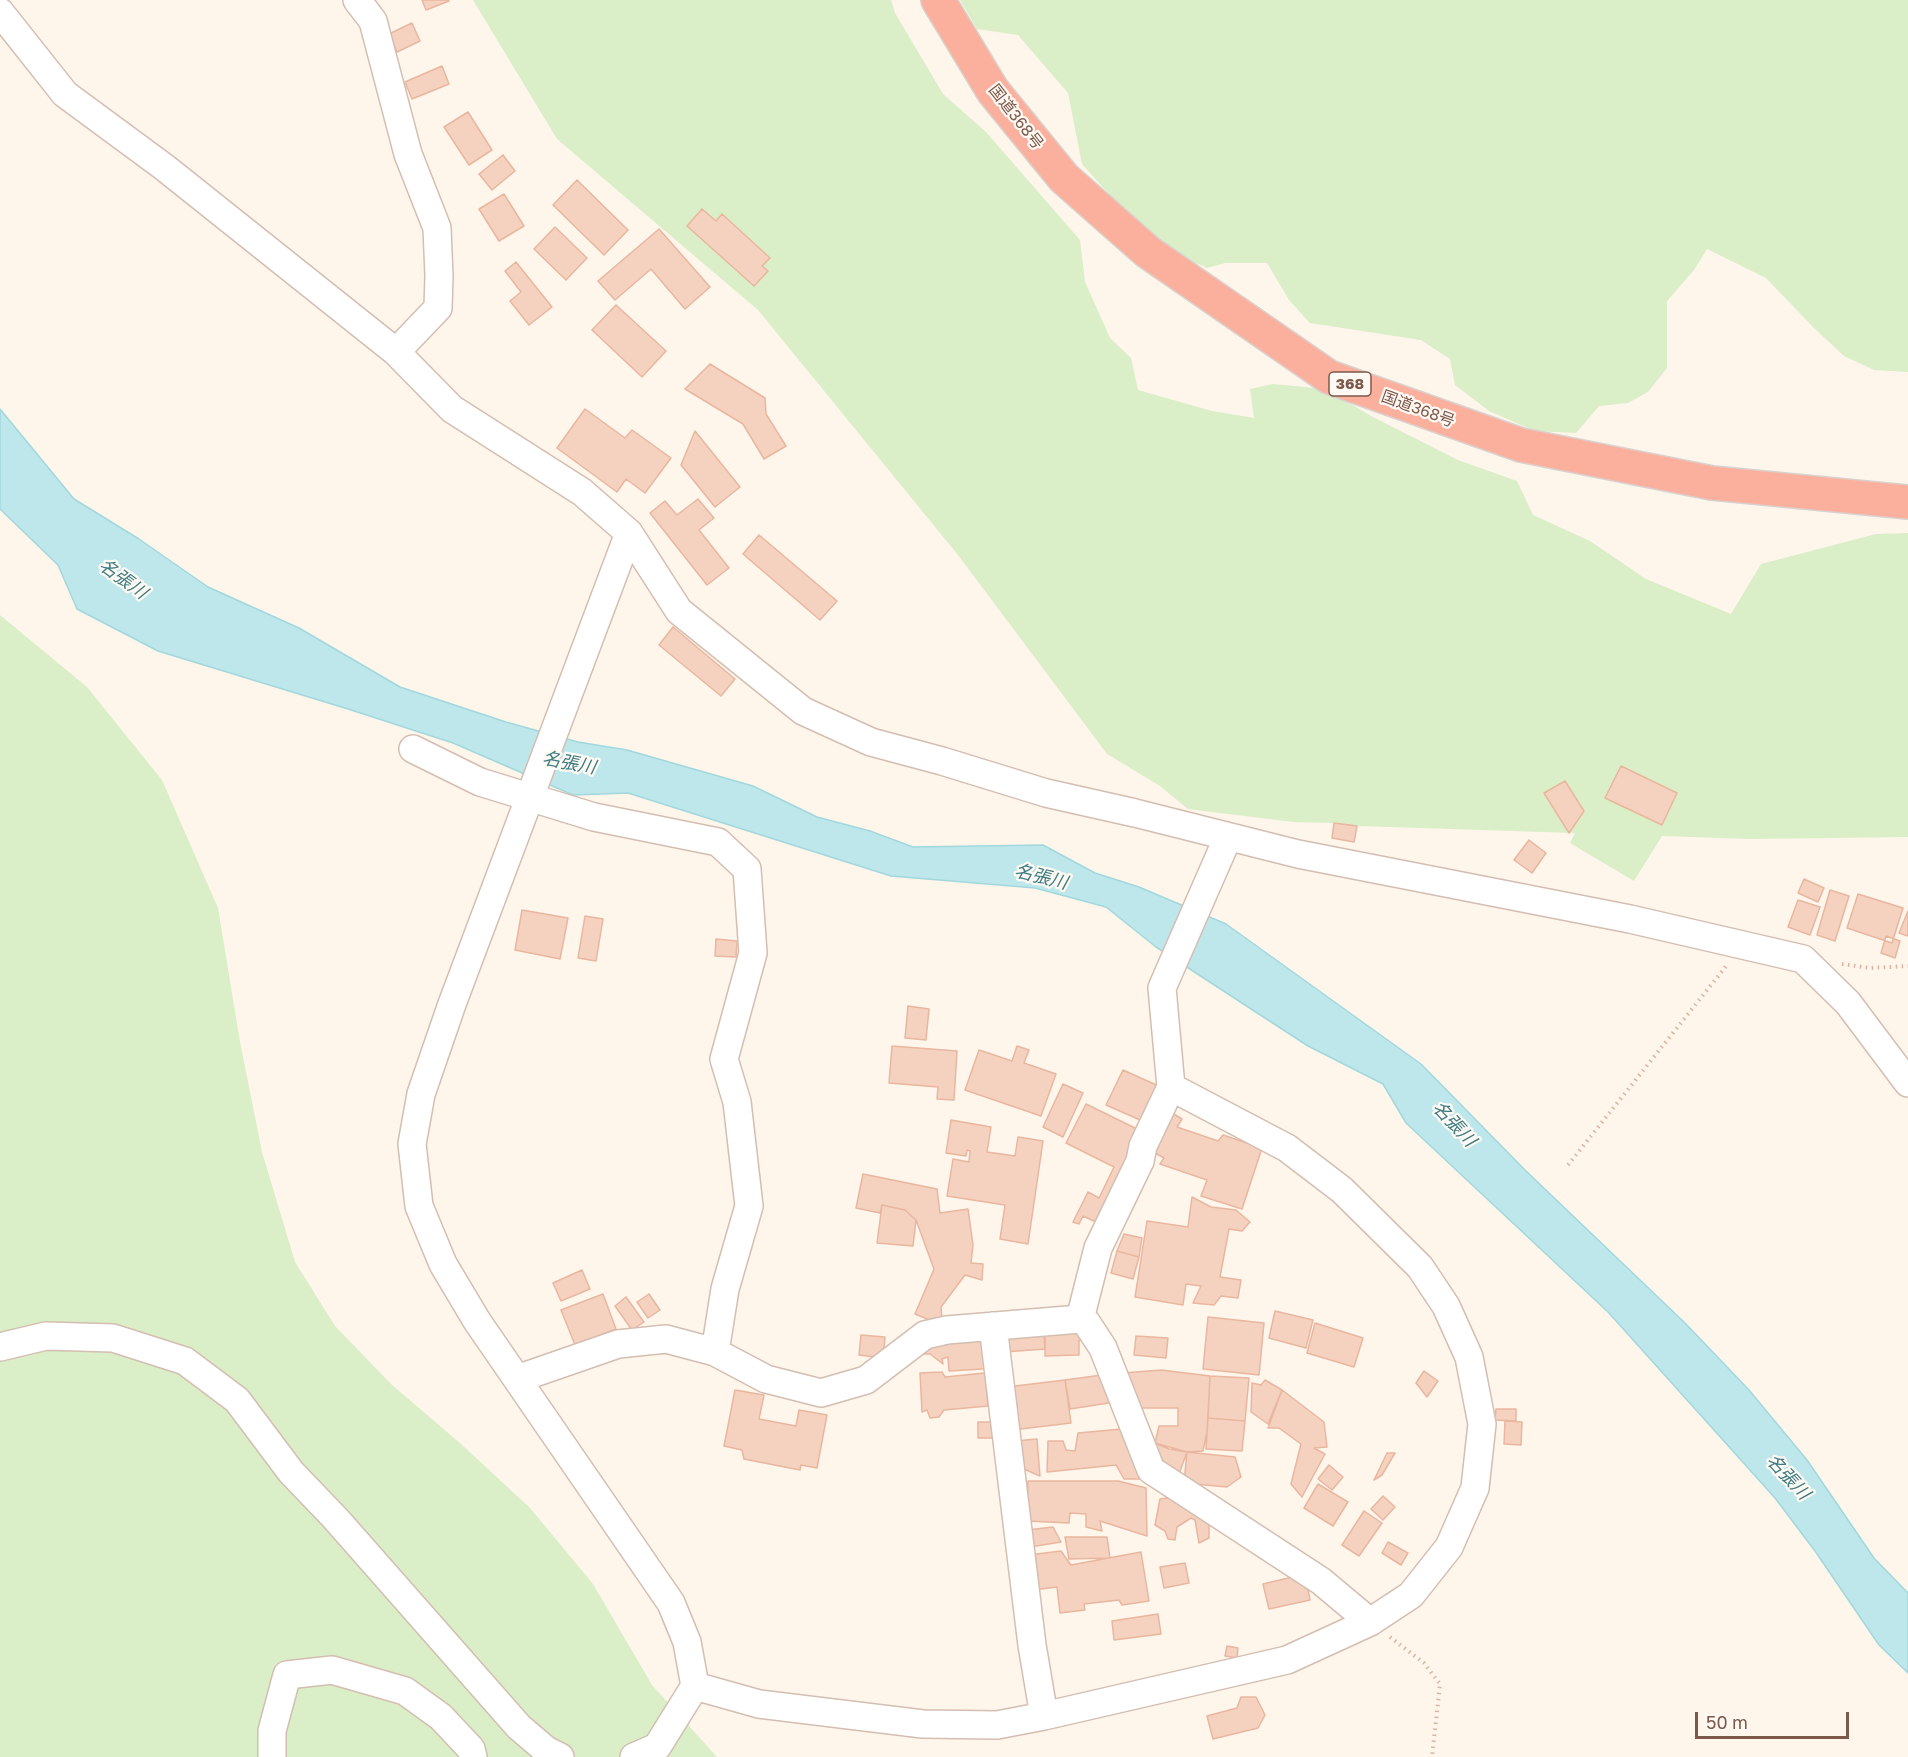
<!DOCTYPE html>
<html>
<head>
<meta charset="utf-8">
<style>
	body { margin:0 }
	#map { position:relative; width:1908px; height:1757px; overflow:hidden; background:#fef5eb; font-family:"Golos Text",sans-serif }
	canvas { display:block }
	.scale { position:absolute; left:1695px; top:1712px; width:154px; height:27px; box-sizing:border-box; border:3px solid #7c594b; border-top:0; padding-left:8px; font-size:18px; line-height:21px; white-space:nowrap; color:#7c594b; -webkit-text-stroke:4px #fff9f3; paint-order:stroke }
</style>
</head>
<body>
<div id="map">
<canvas width="1908" height="1757"></canvas>
<div class="scale">50 m</div>
</div>
<script>
const context = document.querySelector('canvas').getContext('2d');
context.lineJoin = 'round';
function fill(path, color) {
  context.fillStyle = color;
  context.fill(path, 'evenodd');
}
function toPath(rows) {
  const path = new Path2D();
  for (const r of rows) {
    path.moveTo(r[0], r[1]);
    for (let i = 2; i < r.length; i += 2) path.lineTo(r[i], r[i + 1]);
  }
  return path;
}
function trace(path, color, width, dash) {
  context.strokeStyle = color;
  context.lineWidth = width;
  context.lineCap = dash ? 'butt' : 'round';
  context.setLineDash(dash || []);
  context.stroke(path);
}
function drawText(font, color, halo, rows, align = 'center') {
  context.font = font + ' "Golos Text","Noto Sans JP",sans-serif';
  context.lineWidth = 4.5;
  context.setLineDash([]);
  context.textBaseline = 'middle';
  context.strokeStyle = halo;
  context.fillStyle = color;
  for (const [text, x, y, turn = 0] of rows) {
    context.save();
    context.translate(x, y);
    context.rotate((+turn || 0) * Math.PI / 180);
    context.textAlign = isNaN(turn) ? turn : align;
    if (halo) context.strokeText(text, 0, 0);
    context.fillText(text, 0, 0);
    context.restore();
  }
}
fill(toPath([
	[473,0,891,0,895,13,943,94,986,132,1080,240,1085,282,1110,338,1131,358,1138,390,1212,411,1254,418,1250,389,1273,384,1325,389,1373,417,1458,460,1517,481,1533,515,1590,541,1646,579,1731,614,1761,564,1876,534,1908,533,1908,837,1750,839,1662,836,1634,881,1570,843,1575,833,1357,826,1334,823,1293,822,1188,809,1160,786,1107,754,958,555,758,310,557,139],
	[960,0,1908,0,1908,372,1874,370,1844,356,1813,327,1766,278,1707,249,1694,270,1667,301,1667,368,1648,392,1628,403,1599,406,1576,433,1535,431,1489,411,1455,385,1450,359,1421,340,1310,323,1289,300,1267,263,1225,263,1207,268,1154,244,1082,164,1068,93,1018,35,977,29],
	[0,615,87,687,162,780,218,908,240,1042,262,1152,295,1262,335,1326,392,1385,461,1444,530,1508,593,1584,652,1685,717,1757,0,1757]
]), '#daeec7');
const water = toPath([
	[0,409,74,499,139,539,208,587,299,628,400,687,506,722,578,742,627,750,753,786,817,817,870,831,913,847,1043,845,1095,873,1139,887,1226,924,1421,1064,1526,1171,1685,1323,1749,1390,1807,1460,1874,1558,1908,1593,1908,1673,1879,1645,1815,1551,1775,1498,1608,1312,1406,1123,1383,1084,1308,1046,1156,947,1106,907,1035,888,891,876,628,793,573,795,453,743,348,709,158,651,77,609,58,565,0,509,0,409]
]);
fill(water, '#bde7ea');
trace(water, '#a2d8dd', 1.5);
const building = toPath([
	[422,0,448,0,449,1,426,10,422,0],
	[412,23,420,41,397,52,389,34,412,23],
	[442,66,449,84,412,99,405,82,442,66],
	[468,112,492,150,469,165,444,127,468,112],
	[503,155,515,171,492,190,479,174,503,155],
	[577,180,628,230,604,255,553,205,577,180],
	[504,194,524,226,499,241,479,209,504,194],
	[702,209,716,221,722,214,770,258,762,266,768,271,754,286,687,226,702,209],
	[555,227,587,258,566,280,534,249,555,227],
	[659,229,710,287,685,309,651,269,615,300,598,281,659,229],
	[516,262,552,307,529,325,510,301,521,292,505,271,516,262],
	[616,305,666,351,642,377,592,330,616,305],
	[710,364,765,398,766,414,786,446,764,459,743,424,685,389,710,364],
	[585,409,625,438,632,430,671,458,645,493,626,479,617,492,557,448,585,409],
	[695,431,740,487,715,507,681,465,695,431],
	[698,499,714,518,699,530,729,568,707,585,650,513,665,501,677,515,698,499],
	[759,535,837,601,820,620,743,554,759,535],
	[673,627,735,679,721,696,659,645,673,627],
	[1621,766,1677,793,1662,825,1605,798,1621,766],
	[1565,781,1584,811,1569,833,1544,793,1565,781],
	[1334,823,1357,826,1354,842,1332,838,1334,823],
	[1529,840,1546,853,1532,873,1514,860,1529,840],
	[1804,879,1824,888,1818,902,1798,893,1804,879],
	[1830,890,1849,896,1835,941,1817,935,1830,890],
	[1858,894,1903,908,1892,943,1847,928,1858,894],
	[1798,900,1820,907,1810,935,1788,927,1798,900],
	[522,910,568,918,560,959,515,950,522,910],
	[1908,911,1908,936,1899,933,1908,911],
	[585,916,603,919,596,961,578,958,585,916],
	[1886,936,1900,941,1895,958,1881,953,1886,936],
	[716,939,737,941,736,957,715,956,716,939],
	[908,1006,929,1009,926,1040,905,1038,908,1006],
	[892,1046,957,1051,954,1100,937,1099,938,1087,889,1083,892,1046],
	[1017,1046,1029,1050,1024,1063,1056,1074,1041,1116,965,1090,979,1050,1012,1061,1017,1046],
	[1123,1070,1163,1088,1147,1123,1106,1105,1123,1070],
	[1063,1084,1083,1093,1063,1137,1043,1127,1063,1084],
	[1086,1104,1143,1132,1098,1223,1083,1216,1079,1224,1073,1222,1088,1192,1099,1198,1114,1167,1066,1143,1086,1104],
	[1166,1109,1182,1119,1177,1127,1218,1141,1223,1135,1262,1148,1242,1209,1201,1196,1207,1180,1160,1164,1164,1158,1143,1146,1166,1109],
	[951,1120,991,1127,987,1152,1015,1156,1018,1137,1043,1141,1028,1244,1000,1239,1005,1205,947,1196,953,1159,969,1162,970,1151,967,1150,966,1156,946,1153,951,1120],
	[863,1174,937,1189,940,1213,968,1209,973,1245,971,1263,983,1264,982,1280,965,1275,941,1307,942,1320,932,1321,915,1314,934,1269,916,1220,905,1210,882,1205,880,1213,856,1208,863,1174],
	[1192,1197,1211,1207,1236,1210,1250,1222,1242,1231,1229,1229,1220,1277,1241,1280,1238,1298,1221,1296,1214,1305,1193,1303,1201,1286,1186,1284,1183,1305,1135,1297,1147,1221,1188,1227,1192,1197],
	[882,1205,905,1210,916,1220,913,1246,877,1243,882,1205],
	[1124,1234,1142,1238,1139,1257,1117,1251,1124,1234],
	[1117,1251,1139,1257,1133,1279,1111,1273,1117,1251],
	[582,1270,590,1289,561,1301,553,1283,582,1270],
	[603,1294,616,1329,575,1345,561,1310,603,1294],
	[649,1294,660,1310,648,1318,637,1302,649,1294],
	[626,1297,644,1322,632,1330,615,1306,626,1297],
	[1275,1311,1313,1320,1306,1348,1269,1338,1275,1311],
	[1208,1317,1264,1323,1259,1375,1203,1369,1208,1317],
	[1043,1322,1045,1349,1004,1352,1002,1326,1043,1322],
	[1086,1322,1086,1340,1079,1340,1079,1355,1045,1356,1045,1323,1086,1322],
	[1315,1323,1363,1338,1354,1367,1307,1353,1315,1323],
	[861,1335,885,1337,883,1358,859,1355,861,1335],
	[1136,1336,1168,1338,1166,1358,1134,1355,1136,1336],
	[919,1341,995,1341,999,1368,949,1371,948,1357,942,1359,943,1364,930,1354,920,1354,919,1341],
	[1161,1370,1210,1376,1207,1432,1203,1451,1187,1452,1169,1449,1155,1443,1159,1426,1178,1426,1178,1408,1137,1408,1123,1373,1161,1370],
	[1424,1371,1438,1381,1427,1397,1416,1383,1424,1371],
	[942,1372,945,1377,985,1373,988,1406,944,1410,939,1417,930,1418,927,1410,922,1412,920,1373,942,1372],
	[1102,1375,1115,1402,1070,1409,1065,1380,1102,1375],
	[1210,1376,1249,1378,1245,1421,1208,1418,1210,1376],
	[1065,1380,1071,1423,1012,1430,1007,1387,1065,1380],
	[1265,1380,1282,1390,1268,1424,1251,1412,1252,1383,1261,1385,1265,1380],
	[735,1390,764,1395,759,1419,796,1426,799,1410,827,1415,817,1468,801,1465,800,1470,744,1459,742,1450,724,1446,735,1390],
	[1282,1390,1324,1422,1327,1447,1314,1448,1325,1454,1302,1497,1291,1484,1301,1444,1279,1428,1268,1428,1282,1390],
	[1496,1409,1516,1409,1516,1421,1495,1420,1496,1409],
	[1208,1418,1245,1421,1242,1451,1206,1449,1208,1418],
	[1505,1421,1522,1422,1521,1445,1504,1444,1505,1421],
	[978,1422,996,1422,997,1438,978,1438,978,1422],
	[1122,1429,1144,1479,1124,1479,1116,1465,1047,1472,1048,1441,1063,1441,1066,1450,1075,1451,1078,1433,1122,1429],
	[1037,1439,1040,1476,1017,1466,1015,1441,1037,1439],
	[1155,1443,1187,1452,1179,1474,1151,1470,1155,1443],
	[1187,1452,1235,1457,1241,1477,1227,1487,1184,1483,1187,1452],
	[1387,1453,1395,1453,1382,1475,1374,1480,1387,1453],
	[1329,1465,1343,1477,1332,1490,1318,1479,1329,1465],
	[1028,1481,1118,1481,1146,1488,1147,1536,1100,1521,1102,1531,1086,1527,1086,1514,1070,1513,1069,1523,1027,1521,1028,1481],
	[1318,1484,1348,1502,1333,1526,1304,1508,1318,1484],
	[1182,1496,1209,1513,1209,1538,1199,1543,1195,1520,1191,1518,1177,1527,1175,1540,1168,1539,1165,1531,1155,1525,1160,1499,1182,1496],
	[1383,1496,1395,1507,1383,1520,1371,1509,1383,1496],
	[1364,1511,1382,1523,1359,1556,1342,1545,1364,1511],
	[1053,1527,1061,1542,1030,1547,1027,1530,1053,1527],
	[1065,1537,1107,1537,1110,1558,1069,1559,1065,1537],
	[1388,1542,1408,1553,1401,1565,1382,1553,1388,1542],
	[1061,1551,1071,1565,1141,1552,1149,1601,1122,1605,1119,1600,1084,1604,1085,1610,1060,1613,1057,1587,1033,1590,1029,1555,1061,1551],
	[1185,1563,1189,1583,1164,1588,1160,1567,1185,1563],
	[1305,1574,1310,1600,1269,1609,1263,1584,1305,1574],
	[1158,1614,1161,1634,1114,1640,1112,1621,1158,1614],
	[1227,1646,1238,1648,1237,1658,1225,1656,1227,1646],
	[1241,1697,1256,1697,1265,1715,1258,1728,1213,1739,1207,1716,1237,1708,1241,1697]
]);
fill(building, '#f5d2c0');
trace(building, '#e9b69f', 1.5);
const minor = toPath([
	[357,0,373,21,408,154,437,228,439,276,438,308,396,352],
	[0,12,65,94,164,167,396,352,452,409,582,492,629,533,679,611,803,711,871,742,942,761,1046,793,1135,813,1298,854,1630,919,1803,959,1848,1003,1908,1083],
	[629,533,452,1004,421,1094,412,1144,419,1206,443,1264,477,1321,671,1603,687,1642,695,1686,657,1747,634,1757],
	[413,749,480,782,594,817,718,842,747,869,753,953,724,1059,737,1102,749,1206,725,1289,715,1352],
	[1080,1319,1098,1248,1140,1161,1143,1146,1171,1087,1162,988,1228,837],
	[993,1326,1032,1645,1044,1716],
	[0,1347,46,1336,113,1338,185,1361,237,1400,291,1472,336,1519,519,1727,546,1750,560,1757],
	[517,1379,618,1344,666,1339,715,1352,766,1379,821,1393,866,1380,925,1335,947,1330,1080,1319,1086,1322,1103,1348,1151,1470,1321,1581,1370,1622],
	[695,1686,759,1704,923,1724,997,1725,1044,1716,1287,1660,1370,1622,1411,1595,1449,1547,1475,1488,1482,1424,1469,1357,1446,1306,1420,1267,1342,1190,1287,1148,1171,1087],
	[272,1757,272,1731,287,1675,332,1670,405,1691,441,1717,471,1749,473,1757]
]);
const highway = toPath([
	[938,0,993,91,1064,178,1148,252,1329,377,1521,445,1712,483,1908,502]
]);
trace(minor, '#d4beb1', 30);
trace(highway, '#dad1cd', 36);
trace(toPath([
	[1842,964,1870,968,1908,966],
	[1568,1165,1727,965],
	[1390,1637,1424,1663,1440,1684,1432,1757]
]), '#dcb4a2', 4, [1.5, 4.5]);
trace(minor, '#fff', 27);
trace(highway, '#fbb09e', 33);
for (const [x, y, w] of [
	[1350,384,42]
]) {
  const box = new Path2D();
  box.roundRect(x - w / 2, y - 12, w, 24, 4.5);
  context.fillStyle = '#fff9f3';
  context.fill(box);
  trace(box, '#7c594b', 1.5);
}
drawText('bold 15px', '#7c594b', null, [
	["368",1350,384]
]);
drawText('16px', '#7c594b', '#fff9f3', [
	["国道368号",1016,117,52],
	["国道368号",1418,409,20]
]);
drawText('italic 18px', '#3c7c82', '#fff9f3', [
	["名張川",123,579,36],
	["名張川",569,763,11],
	["名張川",1041,877,14],
	["名張川",1454,1124,47],
	["名張川",1788,1477,47]
]);
</script>
</body>
</html>
